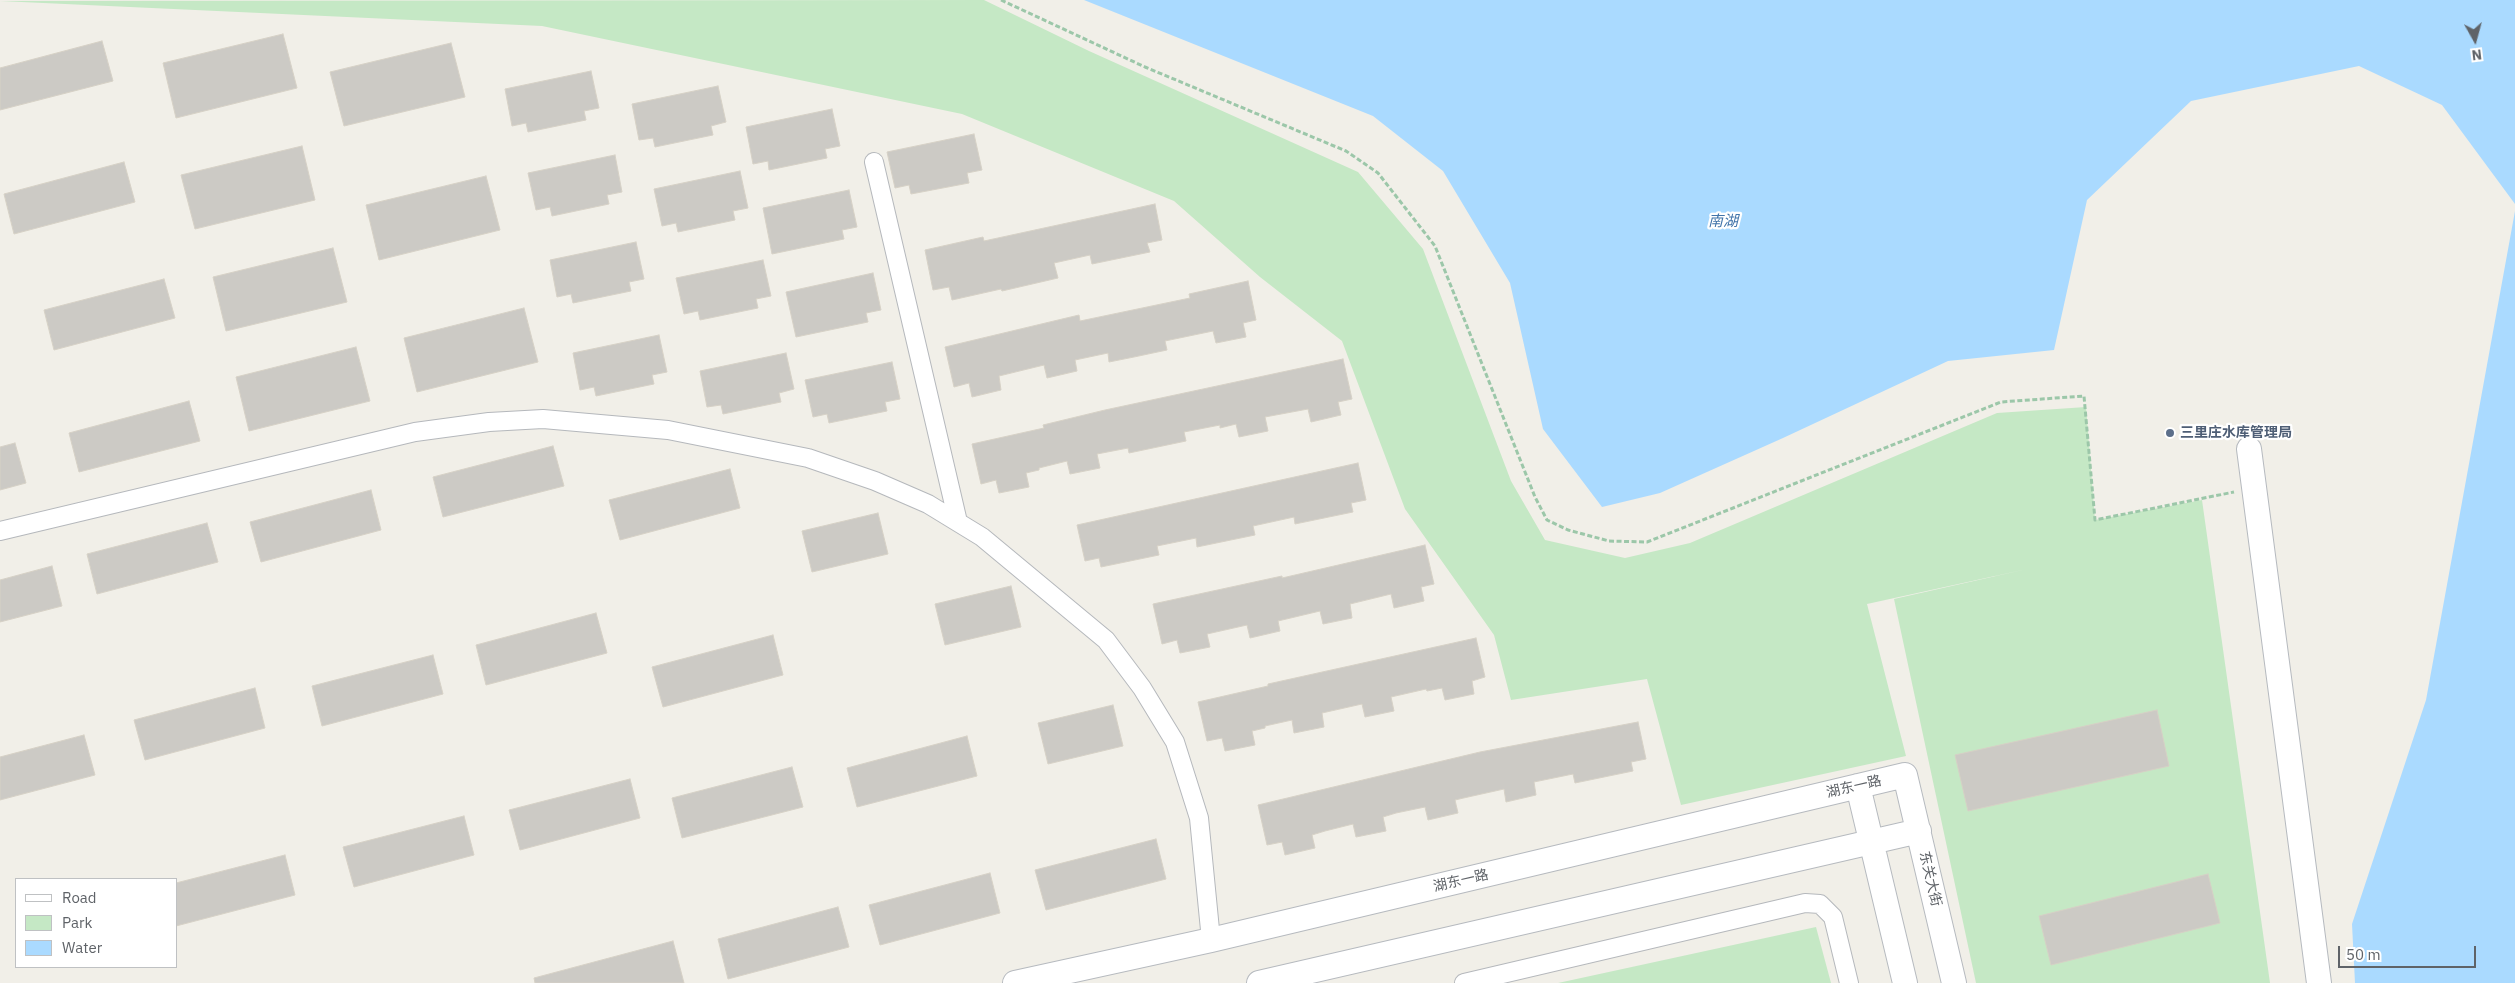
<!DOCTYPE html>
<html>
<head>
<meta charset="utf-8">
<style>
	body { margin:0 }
	#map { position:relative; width:2515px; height:983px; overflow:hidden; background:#f1efe8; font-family:"IBM Plex Sans",sans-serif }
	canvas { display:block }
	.legend { position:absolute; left:15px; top:878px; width:162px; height:90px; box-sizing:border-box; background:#fff; border:1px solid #bfc1c3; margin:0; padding:6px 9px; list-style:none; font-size:15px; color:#5f6368 }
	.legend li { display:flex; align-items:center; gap:10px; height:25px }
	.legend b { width:25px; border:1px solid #bfc1c3 }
	.north { position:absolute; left:2450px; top:15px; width:50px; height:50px; -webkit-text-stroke:4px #fff; paint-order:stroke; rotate:173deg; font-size:14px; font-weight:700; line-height:20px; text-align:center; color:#5f6368 }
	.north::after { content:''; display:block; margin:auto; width:18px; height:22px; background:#5f6368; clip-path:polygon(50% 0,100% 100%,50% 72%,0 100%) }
	.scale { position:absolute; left:2338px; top:946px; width:138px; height:22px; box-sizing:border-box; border:2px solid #5f6368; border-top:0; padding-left:6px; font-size:15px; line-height:18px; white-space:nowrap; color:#5f6368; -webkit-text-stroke:4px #fff; paint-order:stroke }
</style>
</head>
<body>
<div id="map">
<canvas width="2515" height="983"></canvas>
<ul class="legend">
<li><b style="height:6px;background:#fff"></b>Road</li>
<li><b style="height:14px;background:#c5e8c5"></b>Park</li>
<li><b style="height:14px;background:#aadaff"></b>Water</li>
</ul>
<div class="north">N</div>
<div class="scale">50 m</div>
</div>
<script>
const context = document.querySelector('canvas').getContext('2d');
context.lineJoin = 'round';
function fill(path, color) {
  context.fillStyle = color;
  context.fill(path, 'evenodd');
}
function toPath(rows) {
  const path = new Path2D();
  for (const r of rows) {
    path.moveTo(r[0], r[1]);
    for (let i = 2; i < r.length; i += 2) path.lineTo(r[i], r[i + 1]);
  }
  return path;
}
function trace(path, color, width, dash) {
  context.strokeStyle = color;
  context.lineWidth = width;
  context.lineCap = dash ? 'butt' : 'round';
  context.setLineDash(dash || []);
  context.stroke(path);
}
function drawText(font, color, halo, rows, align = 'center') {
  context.font = font + ' "IBM Plex Sans","Noto Sans SC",sans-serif';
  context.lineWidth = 4.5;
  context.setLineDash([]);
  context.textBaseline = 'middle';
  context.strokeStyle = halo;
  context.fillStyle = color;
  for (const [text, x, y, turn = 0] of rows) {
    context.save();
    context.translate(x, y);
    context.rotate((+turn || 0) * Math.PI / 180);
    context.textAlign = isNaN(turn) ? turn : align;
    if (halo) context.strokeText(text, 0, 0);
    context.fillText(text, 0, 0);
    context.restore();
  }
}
fill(toPath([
	[984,0,1089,51,1358,172,1423,249,1511,481,1545,540,1625,558,1690,543,1997,413,2086,407,2095,520,2202,500,2270,983,1976,983,1894,599,2027,569,1867,604,1906,756,1681,805,1647,679,1511,700,1494,635,1405,509,1342,341,1260,277,1174,201,962,114,542,26,0,1],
	[1816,927,1831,983,1558,983]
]), '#c5e8c5');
fill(toPath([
	[1084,0,2515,0,2515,204,2442,105,2359,66,2191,101,2087,200,2054,350,1948,361,1783,438,1660,493,1602,507,1543,429,1510,283,1443,171,1373,116],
	[2515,211,2515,983,2355,983,2352,924,2426,700]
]), '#aadaff');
const building = toPath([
	[283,34,297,88,176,118,163,63,283,34],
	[102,41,113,81,0,110,0,68,102,41],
	[451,43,465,97,344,126,330,72,451,43],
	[591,71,599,108,584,111,586,120,528,132,526,123,512,126,505,89,591,71],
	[718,86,726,122,711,126,713,135,655,147,653,138,639,140,632,104,718,86],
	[832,109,840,146,825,149,827,158,769,170,768,161,753,164,746,127,832,109],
	[974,134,982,170,967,173,969,183,911,194,909,185,895,188,887,152,974,134],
	[302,146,315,200,195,229,181,175,302,146],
	[615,155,622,192,607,195,609,204,552,216,550,207,536,210,528,173,615,155],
	[124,162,135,202,14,234,4,194,124,162],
	[740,171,748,208,733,211,735,220,678,232,676,223,662,226,654,189,740,171],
	[486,176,500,230,379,260,366,205,486,176],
	[849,190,857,227,842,230,844,239,772,254,763,208,849,190],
	[1155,204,1162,240,1147,243,1150,252,1092,264,1090,255,1054,263,1058,278,1002,291,1001,289,952,300,949,287,933,290,925,250,983,237,984,241,1155,204],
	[636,242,644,279,629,282,631,291,573,303,571,294,557,297,550,260,636,242],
	[333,248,347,302,226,331,213,277,333,248],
	[763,260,771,296,756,299,758,308,700,320,698,311,684,314,676,278,763,260],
	[873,273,881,310,866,313,868,322,796,337,786,292,873,273],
	[164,279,175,318,54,350,44,310,164,279],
	[1248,281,1256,320,1243,323,1246,337,1216,343,1213,331,1165,341,1167,350,1134,357,1109,362,1108,353,1075,360,1077,371,1047,378,1044,365,999,376,1001,390,972,397,969,383,954,387,945,347,1079,315,1080,321,1190,298,1189,294,1248,281],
	[524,308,538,362,417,392,404,338,524,308],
	[659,335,667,372,652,375,654,384,596,396,594,387,580,390,573,353,659,335],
	[356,347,370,401,249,431,236,377,356,347],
	[786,353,794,389,779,393,781,402,723,414,721,405,707,407,700,371,786,353],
	[1343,359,1352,399,1338,402,1341,415,1311,422,1308,409,1265,417,1268,431,1239,437,1236,424,1220,428,1220,425,1184,432,1186,441,1129,453,1128,448,1097,454,1100,468,1070,474,1067,461,1039,468,1039,470,1026,473,1029,487,999,493,996,480,981,484,972,444,1044,428,1043,425,1105,410,1343,359],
	[892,362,900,399,885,402,887,411,829,423,827,414,813,417,805,380,892,362],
	[189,401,200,441,79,472,69,433,189,401],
	[15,443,26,483,0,490,0,447,15,443],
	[553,446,564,486,443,517,433,477,553,446],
	[1358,463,1366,500,1351,503,1353,512,1295,524,1294,517,1253,526,1255,535,1197,547,1196,538,1157,546,1159,555,1101,567,1099,558,1085,561,1077,525,1358,463],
	[730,469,740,508,620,540,609,500,730,469],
	[371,490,381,530,261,562,250,522,371,490],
	[878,513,888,554,812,572,802,531,878,513],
	[207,523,218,562,97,594,87,554,207,523],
	[1425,545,1434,584,1421,587,1424,601,1394,608,1391,594,1350,604,1352,618,1323,624,1320,611,1278,621,1280,631,1250,638,1247,625,1207,634,1210,647,1180,653,1177,640,1162,644,1153,604,1282,576,1282,578,1425,545],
	[52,566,62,606,0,622,0,580,52,566],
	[1011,586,1021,627,945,645,935,604,1011,586],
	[596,613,607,653,486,685,476,645,596,613],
	[773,635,783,675,663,707,652,667,773,635],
	[1476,638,1485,677,1472,681,1474,694,1445,700,1442,688,1427,691,1426,689,1391,697,1394,711,1365,717,1362,704,1322,713,1324,727,1294,733,1292,720,1265,726,1265,728,1252,731,1255,745,1225,751,1222,738,1207,741,1198,702,1268,686,1268,684,1476,638],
	[433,655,443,694,322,726,312,686,433,655],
	[255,688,265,728,145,760,134,720,255,688],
	[1113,705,1123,746,1048,764,1038,723,1113,705],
	[2157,710,2169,766,1968,811,1955,755,2157,710],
	[1638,722,1646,759,1631,762,1633,771,1575,783,1573,774,1534,782,1536,795,1506,802,1504,789,1468,797,1455,800,1458,813,1428,820,1425,807,1396,813,1383,817,1386,831,1356,837,1353,824,1325,831,1312,835,1315,848,1285,855,1282,842,1267,845,1258,805,1480,752,1638,722],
	[84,735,95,775,0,800,0,757,84,735],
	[967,736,977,776,857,807,847,768,967,736],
	[792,767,803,807,682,838,672,798,792,767],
	[630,779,640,818,520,850,509,810,630,779],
	[464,816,474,855,354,887,343,847,464,816],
	[1156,839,1166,879,1046,910,1035,870,1156,839],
	[285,855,295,895,176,926,176,883,285,855],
	[990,873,1000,913,880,945,869,905,990,873],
	[2208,874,2220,923,2051,965,2039,916,2208,874],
	[838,907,849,947,728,979,718,939,838,907],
	[673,941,684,983,535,983,534,978,673,941]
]);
fill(building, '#cccac5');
trace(building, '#d6d1c6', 1);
const street = toPath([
	[874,162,958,522],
	[0,531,415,432,489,422,543,419,668,430,808,458,875,481,928,504,982,537,1106,640,1142,688,1175,742,1199,818,1211,940],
	[1464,983,1805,903,1820,904,1833,917,1849,983]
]);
const secondary = toPath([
	[2249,449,2319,983],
	[1858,786,1905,983],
	[1015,983,1211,940,1905,775,1954,983],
	[1259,983,1919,831]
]);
trace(street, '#b5b8bc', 20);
trace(secondary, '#b6babf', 26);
trace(toPath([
	[1001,0,1145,67,1346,151,1378,173,1435,246,1535,497,1547,520,1568,530,1609,541,1647,542,2001,402,2084,396,2095,520,2234,492]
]), '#9cc7a9', 3, [5, 2.5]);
trace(street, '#fff', 18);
trace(secondary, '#fff', 24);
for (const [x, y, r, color] of [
	[2170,433,5,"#5c6f8a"]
]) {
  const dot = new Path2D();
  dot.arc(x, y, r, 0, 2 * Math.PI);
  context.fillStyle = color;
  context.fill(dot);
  trace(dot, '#fff', 2);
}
drawText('bold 14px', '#4e5e75', '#fff', [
	["三里庄水库管理局",2180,433]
], 'left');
drawText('14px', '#5f6368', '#fff', [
	["湖东一路",1854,787,-13],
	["东关大街",1930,879,77],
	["湖东一路",1461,881,-13]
]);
drawText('italic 15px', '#4174aa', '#fff', [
	["南湖",1723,222]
]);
</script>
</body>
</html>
